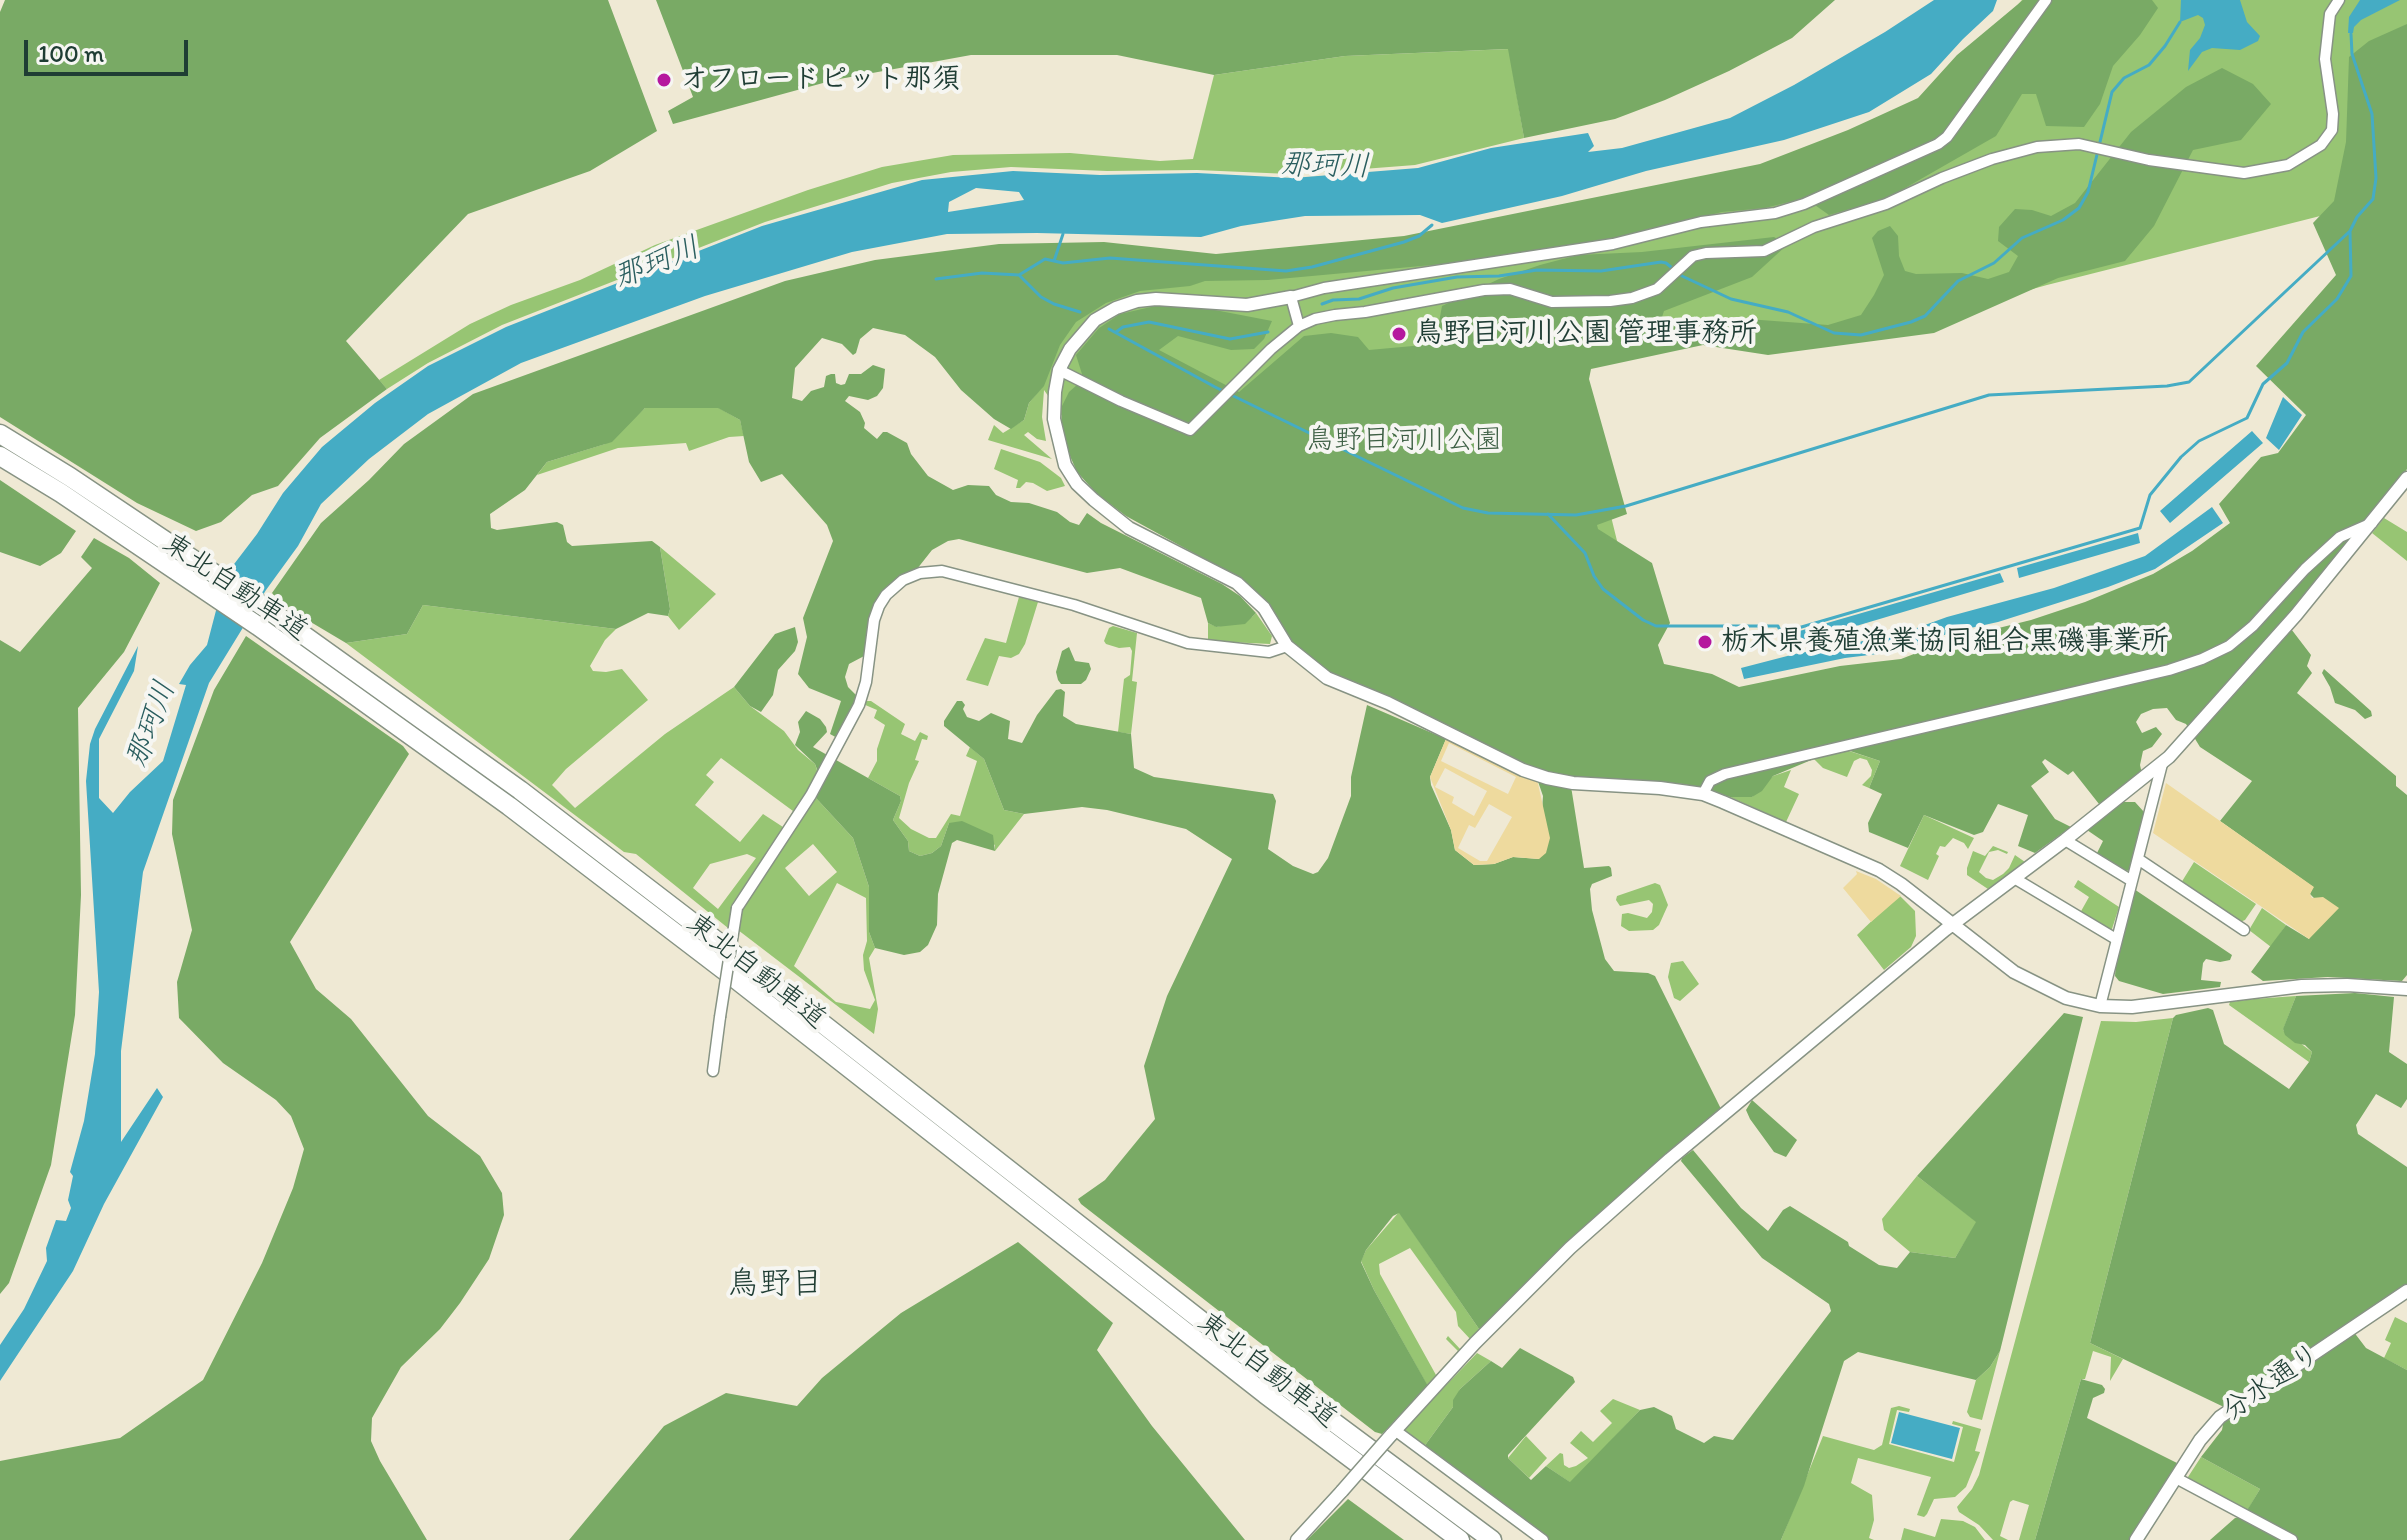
<!DOCTYPE html>
<html>
<head>
<meta charset="utf-8">
<style>
	body { margin:0 }
	#map { position:relative; width:2407px; height:1540px; overflow:hidden; background:#efe9d4; font-family:Itim,sans-serif }
	canvas { display:block }
	.scale { position:absolute; left:24px; top:40px; width:164px; height:36px; box-sizing:border-box; border:4px solid #1f3d34; border-top:0; padding-left:10px; font-size:24px; line-height:28px; white-space:nowrap; color:#1f3d34; -webkit-text-stroke:6px #f6f6f2; paint-order:stroke }
</style>
</head>
<body>
<div id="map">
<canvas width="2407" height="1540"></canvas>
<div class="scale">100 m</div>
</div>
<script>
const context = document.querySelector('canvas').getContext('2d');
context.lineJoin = 'round';
function fill(path, color) {
  context.fillStyle = color;
  context.fill(path, 'evenodd');
}
function toPath(rows) {
  const path = new Path2D();
  for (const r of rows) {
    path.moveTo(r[0], r[1]);
    for (let i = 2; i < r.length; i += 2) path.lineTo(r[i], r[i + 1]);
  }
  return path;
}
function trace(path, color, width, dash) {
  context.strokeStyle = color;
  context.lineWidth = width;
  context.lineCap = dash ? 'butt' : 'round';
  context.setLineDash(dash || []);
  context.stroke(path);
}
function drawText(font, color, halo, rows, align = 'center') {
  context.font = font + ' Itim,"Klee One",sans-serif';
  context.lineWidth = 8;
  context.setLineDash([]);
  context.textBaseline = 'middle';
  context.strokeStyle = halo;
  context.fillStyle = color;
  for (const [text, x, y, turn = 0] of rows) {
    context.save();
    context.translate(x, y);
    context.rotate((+turn || 0) * Math.PI / 180);
    context.textAlign = isNaN(turn) ? turn : align;
    if (halo) context.strokeText(text, 0, 0);
    context.fillText(text, 0, 0);
    context.restore();
  }
}
fill(toPath([
	[2022,0,2407,0,2407,39,2353,143,2336,212,2047,285,1900,326,1754,328,1582,366,1605,492,1650,675,1085,449,1044,390,1042,417,1046,441,1037,439,1028,432,1024,435,1052,459,988,440,994,425,1003,433,1024,420,1029,403,1042,387,998,296,1289,271,1697,200,1937,95],
	[1509,49,1524,138,1415,165,1337,171,1290,174,1197,170,1107,171,1011,167,951,172,892,183,765,222,502,325,428,363,387,389,379,380,470,324,511,305,580,280,655,245,808,190,882,167,953,155,1070,153,1160,161,1193,159,1214,75,1345,56],
	[645,408,719,408,740,420,744,436,729,437,689,451,686,443,618,448,537,475,547,462,605,444],
	[1001,449,1040,462,1061,478,1065,486,1047,491,1033,483,1026,482,1020,488,1016,488,1018,480,994,469],
	[2384,518,2407,532,2407,561,2372,533],
	[660,547,716,594,679,630,668,616,670,609],
	[1019,597,1038,602,1025,644,1019,654,1011,658,999,656,988,686,966,680,985,638,1006,643],
	[423,605,616,629,605,640,590,666,593,671,606,672,622,669,648,700,566,769,552,785,575,808,665,734,734,687,750,706,784,731,798,750,815,764,818,773,810,791,733,903,728,928,636,854,624,852,346,643,407,634],
	[721,758,793,811,783,827,763,814,740,842,695,805,714,782,706,775],
	[747,854,756,858,718,909,693,888,710,864],
	[1256,613,1272,636,1270,644,1208,641,1208,623,1217,627,1252,617],
	[1113,626,1137,633,1132,681,1137,682,1131,734,1118,732,1124,679,1130,675,1132,651,1130,647,1119,648,1106,644,1104,641,1109,628],
	[866,701,871,701,905,724,901,734,915,741,920,732,928,736,927,740,922,739,915,760,919,761,909,783,899,818,911,829,929,838,936,838,951,814,960,816,977,761,966,756,970,747,984,759,1004,810,1024,814,995,851,995,845,949,823,941,846,932,853,920,856,909,851,908,841,893,820,901,801,900,796,868,778,877,761,877,749,885,725,874,718,877,710,863,704],
	[1846,750,1880,761,1869,788,1862,785,1871,776,1872,770,1867,760,1860,758,1854,761,1847,777,1823,768,1814,759],
	[1791,770,1784,787,1799,794,1786,822,1730,797,1752,797,1773,776],
	[815,797,853,838,869,887,869,932,875,948,869,958,878,1009,874,1034,738,930,741,906],
	[813,844,837,872,809,896,785,868],
	[837,883,866,898,867,941,863,955,864,970,875,1000,870,1009,836,1002,794,966],
	[1924,815,1974,838,1968,849,1964,843,1953,838,1945,847,1940,846,1936,854,1939,856,1928,880,1900,866],
	[1993,846,2008,852,2007,854,1998,850,1989,852,1979,872,1986,878,1993,880,2003,874,2009,868,2015,855,2025,862,1988,889,1967,875,1967,868,1973,851,1985,856],
	[2194,862,2256,904,2245,920,2240,922,2181,883],
	[2078,880,2119,907,2112,929,2109,930,2080,913,2089,897,2074,887],
	[1655,883,1660,885,1668,905,1659,925,1653,930,1629,931,1621,926,1622,914,1628,913,1647,918,1652,912,1653,904,1649,900,1620,906,1616,900,1617,896],
	[1899,895,1915,911,1916,936,1911,947,1884,970,1857,935],
	[2262,908,2286,925,2271,947,2249,930],
	[1683,961,1699,984,1680,1001,1674,998,1668,977,1671,963],
	[2296,996,2283,1030,2312,1052,2309,1062,2229,1005,2230,1002,2254,999],
	[2173,1018,2090,1343,2123,1359,2110,1381,2111,1357,2093,1351,2085,1379,2081,1379,2035,1540,2019,1540,2029,1505,2013,1500,2010,1502,2000,1536,2008,1540,1993,1540,1979,1525,1959,1512,1957,1507,1972,1489,1979,1475,2101,1021,2136,1022],
	[1917,1176,1977,1222,1955,1258,1910,1252,1884,1230,1882,1219],
	[1399,1212,1479,1329,1483,1331,1471,1340,1458,1326,1456,1312,1410,1248,1379,1264,1380,1274,1436,1375,1458,1351,1446,1339,1448,1336,1461,1350,1427,1389,1427,1385,1374,1290,1361,1261,1366,1250],
	[2395,1317,2407,1323,2407,1370,2384,1358,2391,1343,2385,1340],
	[2000,1351,1982,1420,1970,1417,1967,1412,1976,1380,1990,1367],
	[1477,1353,1491,1361,1460,1389,1453,1407,1423,1448,1405,1432,1405,1428],
	[1613,1399,1640,1410,1571,1483,1546,1466,1560,1453,1563,1454,1564,1465,1569,1468,1576,1466,1588,1458,1570,1443,1581,1431,1593,1442,1612,1423,1600,1411],
	[1899,1406,1910,1409,1909,1412,1897,1410,1889,1444,1954,1462,1963,1427,1952,1424,1953,1421,1981,1429,1975,1451,1980,1452,1966,1487,1955,1497,1934,1499,1927,1514,1924,1517,1917,1515,1931,1477,1858,1458,1851,1483,1872,1495,1874,1520,1869,1538,1874,1540,1781,1540,1823,1436,1874,1450,1882,1445,1891,1408],
	[1526,1436,1547,1458,1529,1478,1508,1458],
	[2201,1457,2260,1489,2246,1513,2189,1481,2188,1477],
	[1941,1519,1963,1521,1975,1527,1985,1540,1901,1540,1904,1528,1935,1537]
]), '#97c573');
fill(toPath([
	[5,0,608,0,657,131,590,171,468,214,346,341,387,389,320,438,278,486,252,495,221,522,196,531,137,503,0,417,0,12],
	[656,0,1835,0,1792,38,1729,71,1665,100,1615,119,1524,138,1508,49,1345,56,1214,75,1117,55,971,55,834,80,673,124,668,111,693,97],
	[2023,0,2152,0,2158,8,2140,35,2113,66,2100,104,2084,127,2046,126,2036,94,2022,94,1996,136,1886,199,1829,215,1805,198,1765,208,1722,212,1612,240,1476,261,1268,280,1205,281,1190,286,1140,291,1106,303,1076,322,1060,345,1044,386,1029,403,1024,420,1011,429,994,419,961,390,935,357,905,335,873,328,860,339,856,353,853,355,842,344,822,338,795,368,792,398,802,401,811,391,824,387,826,376,831,374,835,374,836,383,841,385,845,384,849,374,861,374,873,365,885,369,883,388,877,396,868,400,849,396,845,401,860,412,865,423,864,428,877,439,883,432,887,432,907,443,911,454,928,476,953,490,968,485,989,486,996,495,1011,502,1029,503,1057,512,1070,522,1079,525,1087,513,1101,523,1222,584,1240,596,1256,613,1245,624,1216,627,1208,623,1201,598,1120,568,1087,573,959,539,948,541,932,550,917,569,901,577,882,592,872,609,866,655,849,664,845,677,848,687,857,696,839,739,830,734,841,701,809,688,798,674,807,637,803,618,833,541,827,525,782,474,761,482,749,462,740,420,718,408,645,408,612,442,547,462,525,490,490,514,491,528,497,530,557,522,563,525,567,542,572,546,652,541,660,547,670,609,668,616,648,613,616,629,423,605,407,634,346,643,309,621,278,600,272,593,321,523,369,480,404,444,473,394,785,281,875,260,999,244,1104,242,1216,254,1404,236,1760,164,1848,130,1918,98,1957,55],
	[2407,24,2407,469,2373,519,2285,621,2311,655,2307,666,2312,673,2297,693,2396,776,2396,786,2407,795,2407,975,2402,981,2328,977,2263,981,2251,972,2286,925,2309,939,2316,900,2310,894,2313,887,2220,821,2252,781,2200,747,2186,724,2176,720,2167,708,2153,709,2141,714,2136,722,2142,733,2156,727,2162,734,2152,747,2143,751,2140,765,2142,774,2102,804,2099,804,2073,771,2068,775,2045,759,2042,762,2049,772,2031,786,2055,819,2071,827,2035,853,2018,846,2028,815,1998,804,1983,832,1974,835,1924,815,1908,848,1869,832,1868,823,1882,794,1869,788,1880,761,1847,750,1816,758,1773,776,1762,791,1752,797,1730,797,1684,784,1570,780,1584,868,1609,866,1611,868,1612,876,1592,884,1590,889,1592,910,1605,959,1614,971,1648,973,1655,976,1721,1109,1717,1117,1483,1331,1479,1329,1399,1213,1393,1216,1366,1250,1361,1262,1374,1290,1428,1386,1382,1434,1375,1432,1081,1204,1078,1199,1105,1180,1155,1119,1144,1066,1167,996,1232,859,1186,829,1107,810,1082,807,1024,814,1004,810,984,759,944,726,944,721,957,701,962,701,965,705,963,709,967,717,979,721,991,713,1010,721,1008,739,1022,743,1037,715,1056,690,1061,689,1065,692,1063,716,1076,724,1131,734,1134,768,1154,777,1273,794,1276,801,1268,849,1293,866,1313,874,1318,872,1328,858,1351,796,1351,777,1367,705,1446,739,1430,777,1431,785,1451,830,1455,850,1474,865,1494,864,1513,857,1539,859,1543,796,1534,770,1331,674,1299,653,1268,604,1241,579,1126,516,1097,494,1077,472,1066,447,1061,426,1062,406,1069,392,1078,384,1082,374,1076,355,1099,328,1120,314,1164,304,1194,306,1272,321,1264,339,1254,349,1231,350,1178,336,1159,350,1239,392,1304,336,1331,333,1358,337,1369,350,1435,344,1442,306,1499,279,1540,265,1578,255,1642,252,1774,237,1787,245,1752,277,1664,311,1660,323,1734,318,1828,325,1861,315,1874,295,1884,275,1872,238,1878,231,1890,226,1898,236,1899,256,1905,271,1916,274,1962,273,1988,279,2009,272,2018,256,1998,241,1999,227,2015,209,2032,210,2051,216,2075,203,2131,132,2186,87,2222,68,2253,84,2271,104,2241,140,2193,150,2154,226,2125,261,2058,278,1934,333,1768,355,1703,345,1591,369,1589,379,1627,514,1597,525,1598,529,1652,563,1670,623,1658,645,1664,664,1712,674,1739,687,1840,666,1901,659,1950,640,2031,620,2085,602,2153,574,2192,551,2230,523,2219,504,2261,457,2278,453,2306,415,2256,366,2336,275,2313,223,2334,201,2346,142,2349,57,2369,41],
	[0,480,76,531,61,553,40,566,0,552],
	[94,538,129,558,160,583,124,652,78,708,81,895,75,1015,51,1165,9,1283,0,1294,0,640,20,652,92,568,81,557],
	[795,627,798,642,795,651,778,670,773,695,761,712,750,706,734,687,775,634],
	[246,636,403,746,409,754,290,942,316,989,351,1019,428,1116,480,1156,502,1193,504,1215,489,1259,460,1303,440,1329,401,1367,372,1418,371,1441,380,1461,427,1540,0,1540,0,1461,120,1438,203,1380,262,1263,293,1188,304,1149,291,1116,276,1100,223,1063,179,1018,177,982,192,930,172,834,173,800,214,690],
	[1069,647,1075,661,1089,663,1091,669,1086,680,1081,684,1061,684,1058,680,1056,672,1062,651],
	[2324,669,2371,711,2372,716,2365,719,2355,710,2335,703,2330,687,2322,673],
	[806,711,820,719,826,727,827,732,813,747,900,796,901,801,893,820,908,841,909,851,920,856,932,853,941,846,949,823,962,821,993,835,995,851,957,840,952,843,938,894,937,925,928,945,920,952,904,955,875,948,869,932,869,887,853,838,815,797,818,772,815,764,795,745,800,732,798,722],
	[2122,802,2135,802,2144,812,2129,870,2127,871,2096,855,2103,841,2087,830],
	[2134,889,2232,955,2230,960,2220,962,2206,959,2203,963,2201,980,2221,982,2220,987,2163,994,2119,981,2115,976,2116,962],
	[2355,993,2394,997,2389,1052,2407,1064,2407,1099,2401,1108,2376,1094,2356,1125,2358,1134,2407,1167,2407,1288,2350,1327,2366,1348,2407,1370,2407,1540,2210,1540,2235,1518,2243,1517,2260,1489,2201,1457,2222,1430,2226,1408,2090,1343,2173,1018,2176,1015,2208,1008,2213,1010,2224,1044,2289,1089,2309,1062,2312,1052,2305,1045,2295,1043,2285,1035,2283,1029,2296,996],
	[2064,1013,2083,1017,2000,1351,1990,1367,1976,1380,1858,1352,1844,1361,1804,1486,1781,1540,1548,1540,1423,1448,1453,1407,1453,1400,1460,1389,1491,1361,1502,1368,1520,1348,1573,1377,1575,1382,1508,1455,1508,1458,1531,1480,1546,1466,1570,1482,1640,1410,1654,1407,1672,1416,1676,1429,1704,1443,1714,1436,1733,1440,1831,1311,1829,1304,1762,1258,1681,1161,1682,1158,1693,1150,1741,1208,1768,1231,1783,1210,1790,1206,1848,1242,1849,1246,1879,1265,1897,1268,1910,1252,1955,1258,1976,1222,1917,1176],
	[1752,1100,1797,1140,1786,1157,1774,1152,1750,1119,1746,1110],
	[1018,1242,1113,1323,1097,1350,1152,1426,1245,1540,569,1540,664,1426,726,1393,797,1406,822,1378,901,1313],
	[2081,1379,2102,1385,2105,1389,2104,1393,2093,1398,2087,1418,2177,1463,2129,1540,2035,1540],
	[1348,1499,1404,1540,1307,1540]
]), '#79aa65');
fill(toPath([
	[1446,739,1519,774,1537,779,1550,838,1546,853,1539,859,1513,857,1494,864,1474,865,1455,850,1451,830,1430,777],
	[1449,743,1516,777,1508,794,1441,761],
	[1445,768,1487,791,1474,816,1452,803,1454,797,1435,787],
	[1489,804,1512,817,1487,861,1480,861,1458,848,1469,825,1475,828],
	[2166,783,2314,887,2310,894,2312,898,2323,897,2339,908,2309,939,2153,833],
	[1856,871,1876,879,1901,896,1871,922,1843,888,1857,874]
]), '#eeda9e');
fill(toPath([
	[1934,0,1997,0,1993,11,1963,39,1931,74,1869,112,1784,140,1646,171,1562,196,1442,223,1420,215,1305,216,1241,226,1201,237,1037,233,947,234,852,252,705,296,521,363,428,414,369,459,321,504,298,546,266,590,209,683,143,872,121,1051,121,1142,157,1088,163,1097,104,1204,73,1271,0,1381,0,1345,24,1309,47,1261,46,1248,56,1220,66,1221,71,1208,68,1200,73,1176,70,1172,84,1121,95,1054,99,992,86,781,90,744,95,729,138,646,134,671,99,739,99,798,113,813,130,792,163,761,186,685,179,684,190,665,207,645,225,576,257,534,283,493,322,447,375,403,428,366,506,327,762,226,922,180,1013,171,1100,175,1197,173,1293,178,1418,168,1491,148,1588,133,1594,146,1588,152,1622,148,1730,118,1794,85,1885,32],
	[976,188,1019,192,1024,200,948,212,949,202],
	[2181,0,2240,0,2247,22,2260,36,2258,41,2240,50,2212,48,2202,52,2188,71,2190,50,2200,38,2205,25,2203,18,2198,15,2180,22],
	[2360,0,2400,0,2361,20,2354,27,2353,33,2348,33,2349,17],
	[2283,397,2302,415,2279,450,2266,438],
	[2252,431,2263,443,2170,523,2160,511],
	[2212,507,2223,523,2155,569,2108,587,1998,622,1952,632,1902,651,1845,658,1744,679,1741,668,1795,654,1900,634,1947,617,2054,588,2145,556],
	[2138,533,2140,543,2019,578,2017,568],
	[2000,573,2004,582,1799,643,1796,632],
	[1899,1412,1960,1428,1952,1459,1891,1443]
]), '#45acc4');
trace(toPath([
	[1054,261,1063,263,1110,258,1286,271,1312,267,1404,242,1419,236,1432,225],
	[1019,275,1041,297,1054,304,1080,312],
	[936,279,982,273,1019,275,1045,259,1054,261,1063,234],
	[1322,304,1333,300,1359,299,1393,288,1457,277,1499,276,1537,270,1601,271,1661,262,1666,263,1682,276,1714,291,1731,299,1788,312,1834,333,1861,335,1911,322,1925,316,1958,281,1994,263,2022,238,2063,220,2079,208,2088,192,2112,92,2124,78,2149,65,2165,46,2180,22],
	[1109,329,1215,387,1463,508,1488,513,1576,515,1626,506,1989,395,2167,386,2189,382,2350,231],
	[1116,332,1123,327,1149,322,1230,339,1268,332],
	[1548,514,1585,553,1594,576,1603,589,1643,620,1656,626,1778,626,1781,633,2140,528,2150,495,2181,457,2199,441,2247,418,2263,384,2287,363,2303,332,2337,299,2351,276,2350,231,2357,217,2373,199,2376,178,2372,114,2352,54,2351,34]
]), '#45acc4', 3);
const minor = toPath([
	[2046,0,1947,137,1938,144,1804,204,1775,213,1701,222,1613,244,1324,288,1291,297,1299,326,1315,319,1335,315,1365,312,1484,290,1510,289,1552,302,1610,301,1632,298,1657,289,1693,256,1706,253,1764,251,1814,227,1886,204,1942,178,1992,159,2037,147,2079,144,2149,160,2244,173,2288,165,2321,145,2332,130,2333,114,2325,59,2330,14,2339,0],
	[1059,370,1121,401,1190,430,1271,349,1299,326],
	[1703,794,1710,781,1725,774,2169,670,2202,659,2229,646,2253,626,2305,569,2340,537,2372,523],
	[2065,840,2132,881],
	[2138,859,2244,930],
	[2014,878,2116,939],
	[737,908,811,795,859,705,866,682,874,620,879,606,886,595,903,580,920,573,942,571,1074,605,1188,643,1269,652,1287,646],
	[2100,1006,2162,764],
	[713,1071,720,1017],
	[1396,1431,1543,1540],
	[2176,1478,2292,1540]
]);
const tertiary = toPath([
	[1291,297,1247,305,1156,299,1137,301,1116,308,1095,320,1070,349,1059,370,1055,392,1054,419,1065,465,1077,484,1094,500,1129,528,1237,583,1264,608,1287,646,1327,678,1388,703,1523,770,1547,778,1573,783,1660,788,1703,794,1723,802,1879,870,1901,884,2014,972,2066,998,2100,1006,2132,1007,2302,986,2347,985,2407,989],
	[1391,1435,1475,1343,1570,1248,1670,1159,1945,930,2065,840,2169,757,2296,615,2407,478],
	[1297,1540,1342,1491],
	[2136,1540,2200,1440,2220,1417,2407,1291]
]);
const motorway = toPath([
	[0,434,70,477,270,611,520,790,735,955,1277,1380,1492,1540],
	[0,456,61,493,258,626,509,806,733,977,1265,1394,1460,1540]
]);
trace(minor, '#879384', 13);
trace(tertiary, '#879384', 15);
trace(motorway, '#879384', 21);
trace(minor, '#fff', 10);
trace(tertiary, '#fff', 12);
trace(motorway, '#fff', 18);
const minorBridge = toPath([
	[720,1017,737,908]
]);
const tertiaryBridge = toPath([
	[1342,1491,1391,1435]
]);
trace(minorBridge, '#879384', 13, []);
trace(tertiaryBridge, '#879384', 15, []);
trace(minorBridge, '#fff', 10);
trace(tertiaryBridge, '#fff', 12);
for (const [x, y, r, color] of [
	[664,80,8,"#b5179e"],
	[1399,334,8,"#b5179e"],
	[1705,642,8,"#b5179e"]
]) {
  const dot = new Path2D();
  dot.arc(x, y, r, 0, 2 * Math.PI);
  context.fillStyle = color;
  context.fill(dot);
  trace(dot, '#f6f6f2', 3);
}
drawText('bold 28px', '#1f3d34', '#f6f6f2', [
	["オフロードピット那須",680,80],
	["鳥野目河川公園 管理事務所",1415,334],
	["栃木県養殖漁業協同組合黒磯事業所",1721,642]
], 'left');
drawText('28px', '#3d5f44', '#f6f6f2', [
	["鳥野目河川公園",1404,441]
]);
drawText('28px', '#1f3d34', '#f6f6f2', [
	["東北自動車道",235,588,34],
	["東北自動車道",756,972,38],
	["東北自動車道",1267,1371,38],
	["分水通り",2272,1383,-35]
]);
drawText('italic 30px', '#2a5e5f', '#f6f6f2', [
	["那珂川",1325,167,1],
	["那珂川",657,264,-22],
	["那珂川",152,725,-70]
]);
drawText('32px', '#1f3d34', '#f6f6f2', [
	["鳥野目",775,1285]
]);
</script>
</body>
</html>
